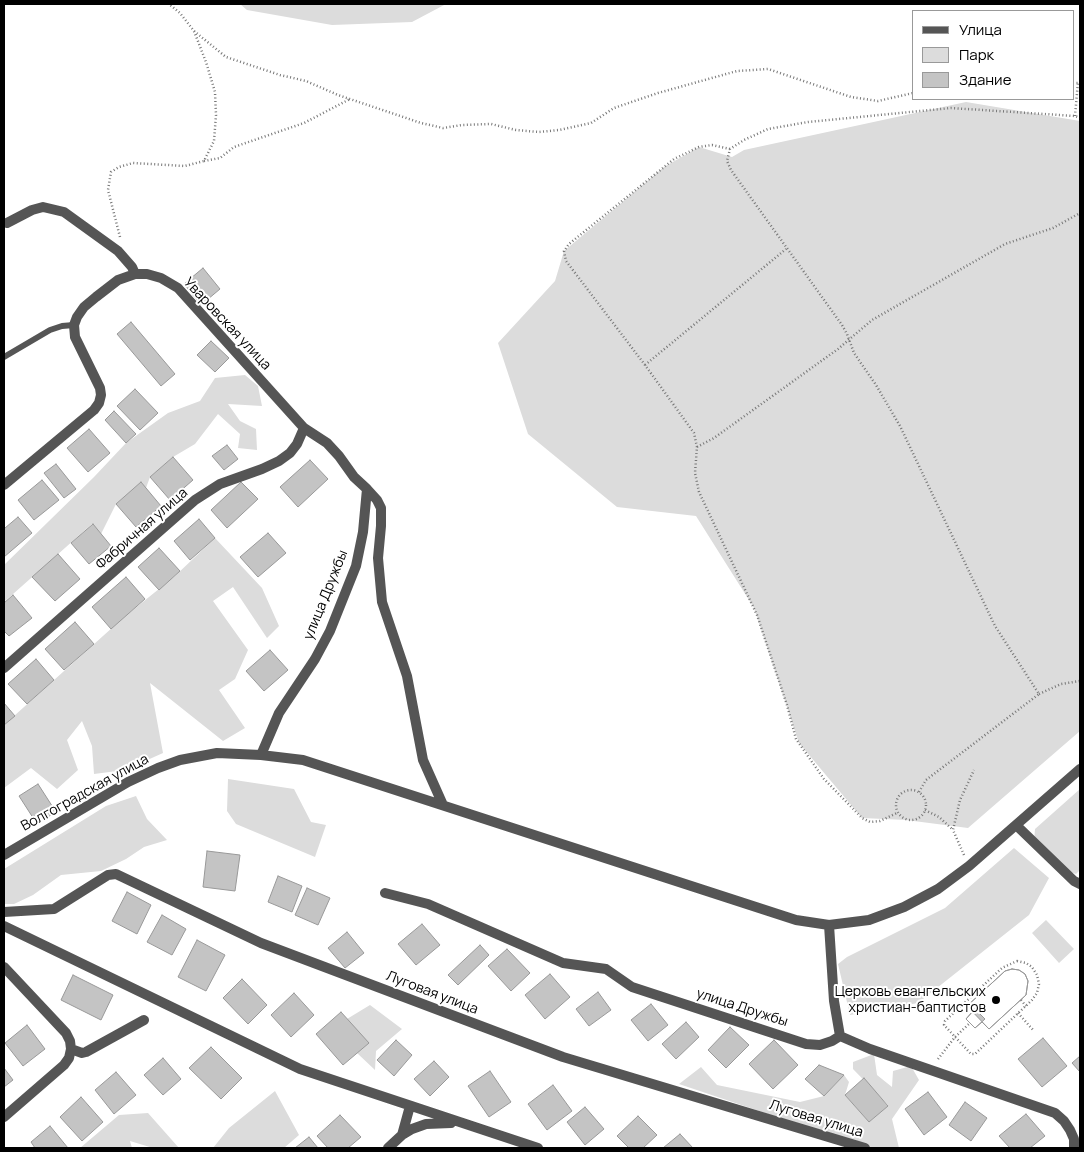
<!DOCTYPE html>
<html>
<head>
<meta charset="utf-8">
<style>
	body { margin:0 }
	#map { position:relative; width:1084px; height:1152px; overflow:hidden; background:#fff; font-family:Manrope,sans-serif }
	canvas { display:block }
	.frame { position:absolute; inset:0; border:5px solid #000; pointer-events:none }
	.legend { position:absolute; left:912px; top:10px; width:162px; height:90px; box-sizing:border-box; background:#fff; border:1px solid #999; margin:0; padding:6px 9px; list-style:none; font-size:15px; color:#000 }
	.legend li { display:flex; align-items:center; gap:10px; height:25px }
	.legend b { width:25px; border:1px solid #999 }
</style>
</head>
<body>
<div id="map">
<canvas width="1084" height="1152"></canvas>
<div class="frame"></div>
<ul class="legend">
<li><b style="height:6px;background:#555"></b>Улица</li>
<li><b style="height:14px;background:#dcdcdc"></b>Парк</li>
<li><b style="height:14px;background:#c4c4c4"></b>Здание</li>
</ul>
</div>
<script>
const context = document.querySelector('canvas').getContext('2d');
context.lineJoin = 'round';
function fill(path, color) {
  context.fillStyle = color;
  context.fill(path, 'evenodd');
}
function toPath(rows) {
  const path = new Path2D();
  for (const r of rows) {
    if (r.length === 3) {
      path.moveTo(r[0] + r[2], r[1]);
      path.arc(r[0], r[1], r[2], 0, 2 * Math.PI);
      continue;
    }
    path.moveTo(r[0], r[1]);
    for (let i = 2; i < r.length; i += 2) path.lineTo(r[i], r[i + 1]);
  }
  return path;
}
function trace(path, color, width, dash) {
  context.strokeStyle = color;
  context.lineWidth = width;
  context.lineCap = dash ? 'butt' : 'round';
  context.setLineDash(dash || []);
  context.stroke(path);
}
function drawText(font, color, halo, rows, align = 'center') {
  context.font = font + ' Manrope,sans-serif';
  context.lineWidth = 4;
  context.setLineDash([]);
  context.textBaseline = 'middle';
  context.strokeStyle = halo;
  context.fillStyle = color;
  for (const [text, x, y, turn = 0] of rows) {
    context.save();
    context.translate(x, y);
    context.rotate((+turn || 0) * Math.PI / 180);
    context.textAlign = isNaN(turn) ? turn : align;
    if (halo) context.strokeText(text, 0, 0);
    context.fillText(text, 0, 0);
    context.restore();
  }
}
fill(toPath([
	[240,4,446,4,412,22,332,25,247,10],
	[966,102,1080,121,1080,731,968,828,906,820,862,818,799,743,754,608,696,516,617,507,528,434,498,343,555,281,564,251,664,167,699,147,732,157,744,150],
	[245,375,258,386,262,406,228,404,240,421,256,429,257,450,238,448,240,434,218,414,195,444,173,457,150,477,146,488,141,483,116,504,101,534,92,524,4,602,4,565,94,477,126,443,168,413,200,401,215,378],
	[215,538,262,588,279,626,267,638,233,587,213,601,248,650,235,679,219,690,245,728,223,741,150,683,163,753,125,770,94,774,92,746,82,721,67,740,78,770,57,789,31,768,4,788,4,725,123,618,175,576],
	[228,779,294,789,311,822,326,825,315,857,236,824,227,811],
	[1080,789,1080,870,1076,874,1053,866,1034,842,1035,829],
	[136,796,147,819,167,840,144,847,126,859,101,871,61,875,33,895,14,904,4,904,4,869,106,806],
	[1014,848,1049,878,1029,915,918,1003,850,1015,838,964,847,957,945,908],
	[1046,920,1074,949,1059,963,1032,933],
	[370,1005,402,1029,376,1051,375,1070,357,1053,368,1043,342,1022],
	[874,1054,877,1075,892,1087,893,1071,911,1066,919,1080,892,1119,899,1148,869,1148,679,1084,701,1067,717,1085,800,1102,824,1096,844,1075,849,1082,845,1095,869,1122,888,1105,853,1069,853,1062],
	[275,1091,299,1135,284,1148,213,1148,229,1128],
	[148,1113,179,1148,153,1148,130,1141,132,1148,80,1148,119,1115]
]), '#dcdcdc');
const building = toPath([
	[203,268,220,289,201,305,184,284,203,268],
	[131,322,175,374,161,386,117,334,131,322],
	[211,341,229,358,215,372,197,355,211,341],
	[135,389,158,413,140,430,117,406,135,389],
	[114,411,136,434,126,443,105,420,114,411],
	[89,429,110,453,88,472,67,448,89,429],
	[227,445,238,459,224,470,212,456,227,445],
	[173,457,193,480,170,500,150,477,173,457],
	[310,460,328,479,298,507,280,487,310,460],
	[56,464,76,489,64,498,44,473,56,464],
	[42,480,59,500,34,520,18,500,42,480],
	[141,482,161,506,136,527,116,504,141,482],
	[241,482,258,499,227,528,211,510,241,482],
	[18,517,32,533,4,557,4,527,5,528,18,517],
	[199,519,215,538,190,560,174,541,199,519],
	[93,524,111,546,89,564,71,543,93,524],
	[268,533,286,553,258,577,240,557,268,533],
	[159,548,180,571,159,590,138,567,159,548],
	[58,554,80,579,55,601,32,577,58,554],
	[126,577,145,599,111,629,92,607,126,577],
	[13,595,32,618,9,636,4,631,4,603,13,595],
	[75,622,94,644,64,670,45,649,75,622],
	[270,650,288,670,264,691,246,671,270,650],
	[36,659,54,680,27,704,8,684,36,659],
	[4,703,15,716,4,725,4,703],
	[38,784,56,812,37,824,19,796,38,784],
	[207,851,240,855,235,891,203,887,207,851],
	[278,876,302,886,292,912,268,902,278,876],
	[307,888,330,898,318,925,295,915,307,888],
	[127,892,151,905,137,934,112,921,127,892],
	[162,915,186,929,172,955,147,942,162,915],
	[422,924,440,945,416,965,398,944,422,924],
	[347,932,364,953,345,968,328,948,347,932],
	[197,940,225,955,206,991,178,977,197,940],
	[480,945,489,955,458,985,448,975,480,945],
	[507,949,530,973,511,991,488,966,507,949],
	[1012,969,1019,970,1025,974,1028,981,1026,995,989,1029,967,1006,1005,971,1012,969],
	[1012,969,1019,970,1025,974,1028,981,1026,995,989,1029,982,1022,975,1028,966,1019,972,1012,967,1006,1005,971,1012,969],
	[550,974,570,997,545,1019,525,995,550,974],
	[73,975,113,995,101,1020,61,1000,73,975],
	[242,979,267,1005,248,1024,223,998,242,979],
	[598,992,611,1010,589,1026,576,1009,598,992],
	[294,993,314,1015,291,1037,271,1015,294,993],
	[651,1004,668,1025,648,1041,631,1020,651,1004],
	[975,1009,985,1019,975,1028,966,1019,975,1009],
	[341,1012,369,1043,343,1065,316,1034,341,1012],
	[686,1022,699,1037,676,1059,662,1044,686,1022],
	[27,1025,45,1049,23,1066,5,1043,27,1025],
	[730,1027,749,1045,726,1068,708,1050,730,1027],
	[1043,1038,1067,1066,1042,1087,1018,1059,1043,1038],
	[396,1040,412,1055,394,1076,377,1060,396,1040],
	[774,1040,798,1065,773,1089,749,1064,774,1040],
	[211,1047,242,1078,221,1099,189,1068,211,1047],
	[1080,1056,1080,1072,1072,1063,1080,1056],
	[163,1058,181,1079,163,1095,144,1075,163,1058],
	[434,1061,449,1077,430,1096,414,1079,434,1061],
	[819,1065,844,1075,824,1096,805,1079,819,1065],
	[4,1068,13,1080,4,1087,4,1068],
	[490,1071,511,1102,489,1117,468,1086,490,1071],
	[116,1072,136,1095,114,1114,95,1090,116,1072],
	[864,1078,888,1106,869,1122,845,1095,864,1078],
	[553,1085,572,1111,547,1130,528,1104,553,1085],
	[928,1092,947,1117,924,1135,905,1109,928,1092],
	[81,1097,103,1122,82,1141,60,1117,81,1097],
	[965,1102,987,1118,971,1141,949,1125,965,1102],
	[585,1107,604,1129,585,1145,567,1122,585,1107],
	[1026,1114,1045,1136,1030,1148,1010,1148,999,1136,1026,1114],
	[340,1115,361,1137,348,1148,328,1148,317,1136,340,1115],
	[638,1116,657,1135,643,1148,629,1148,617,1136,638,1116],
	[50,1126,68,1148,35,1148,31,1142,50,1126],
	[680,1134,693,1148,663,1148,680,1134],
	[309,1137,318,1148,295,1148,309,1137]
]);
fill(building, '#c4c4c4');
trace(building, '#999', 1);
trace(toPath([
	[194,31,226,57,280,75,306,81,338,95,421,123,443,128,462,125,491,124,516,130,539,132,559,130,591,123,614,108,658,93,737,71,768,69,851,97,878,101,913,93],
	[1073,83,1080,83],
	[1075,116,1078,82],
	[730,149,712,145,699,147,674,159,569,244,564,251,566,261,645,365,694,433,697,447,695,473,699,492,757,615,787,705,796,739,824,779,862,818,870,822,880,821,897,813],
	[204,161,220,158,234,147,304,123,350,99],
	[120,237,108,190,111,172,119,167,133,163,185,166,204,161,214,141,216,115,215,92,206,62,194,31,180,13,169,4],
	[645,365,786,249],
	[697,447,714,438,838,349,872,320,1005,244,1053,228,1080,213],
	[1039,694,1061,684,1080,681],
	[911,805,15],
	[919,792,926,780,1039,694,995,626,900,426,876,385,854,353,847,334,842,325,731,170,727,161,730,149,744,140,768,129,808,122,951,108,1075,116,1080,118],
	[925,810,939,817,952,829],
	[964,855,953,830,960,800,974,770],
	[1017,961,1026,963,1032,967,1037,975,1039,984,1037,993,1032,1000,975,1054,971,1054,944,1025,945,1021,1002,968,1017,961],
	[1021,1000,1026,1006],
	[1018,1013,1034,1031],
	[938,1059,955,1037,970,1023]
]), '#777', 2.5, [1, 2.5]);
trace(toPath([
	[4,357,50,330,62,326,74,325]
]), '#555', 6);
trace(toPath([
	[7,223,32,210,43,207,64,212,118,251,132,267,135,274],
	[4,485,94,410,99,403,101,395,100,388,75,337,74,325,77,317,84,307,96,297,118,280,135,274,147,274,161,278,178,288,304,428,327,443,339,456,354,477,367,489,363,532,356,566,330,631,315,659,279,713,261,755],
	[367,489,377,500,381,508,381,526,378,558,382,602,407,676,423,760,443,805],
	[4,668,195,500,220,484,262,469,279,461,290,453,297,444,304,428],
	[1017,826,1074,881,1080,884],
	[4,855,128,782,158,768,180,760,217,753,261,755,303,760,796,920,829,925,869,920,904,907,938,889,969,866,1080,769],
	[385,893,428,904,563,963,606,969,632,987,806,1044,820,1045,832,1041,840,1036,870,1049,1055,1113,1064,1121,1070,1130,1074,1139,1074,1148],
	[4,912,54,909,108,875,116,874,261,943,563,1057,865,1148],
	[829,925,834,1001,840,1036],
	[4,926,300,1069,538,1148],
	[4,967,66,1033,70,1041,71,1049,69,1058,64,1065,4,1117],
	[71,1049,82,1053,86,1052,144,1020],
	[402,1135,410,1106],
	[388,1148,402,1135,412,1129,426,1124,451,1123]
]), '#555', 10);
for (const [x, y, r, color] of [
	[996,1000,5,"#000"]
]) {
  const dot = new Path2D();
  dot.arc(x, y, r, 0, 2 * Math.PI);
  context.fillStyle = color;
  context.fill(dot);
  trace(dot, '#fff', 2);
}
drawText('14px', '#000', '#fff', [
	["Уваровская улица",227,324,47],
	["Фабричная улица",142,529,-41],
	["улица Дружбы",326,595,-68],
	["Волгоградская улица",85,793,-29],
	["Луговая улица",432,993,21],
	["улица Дружбы",742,1008,18],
	["Луговая улица",816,1119,17]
]);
drawText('14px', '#000', '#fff', [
	["Церковь евангельских",986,992],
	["христиан-баптистов",986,1008]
], 'right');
</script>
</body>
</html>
